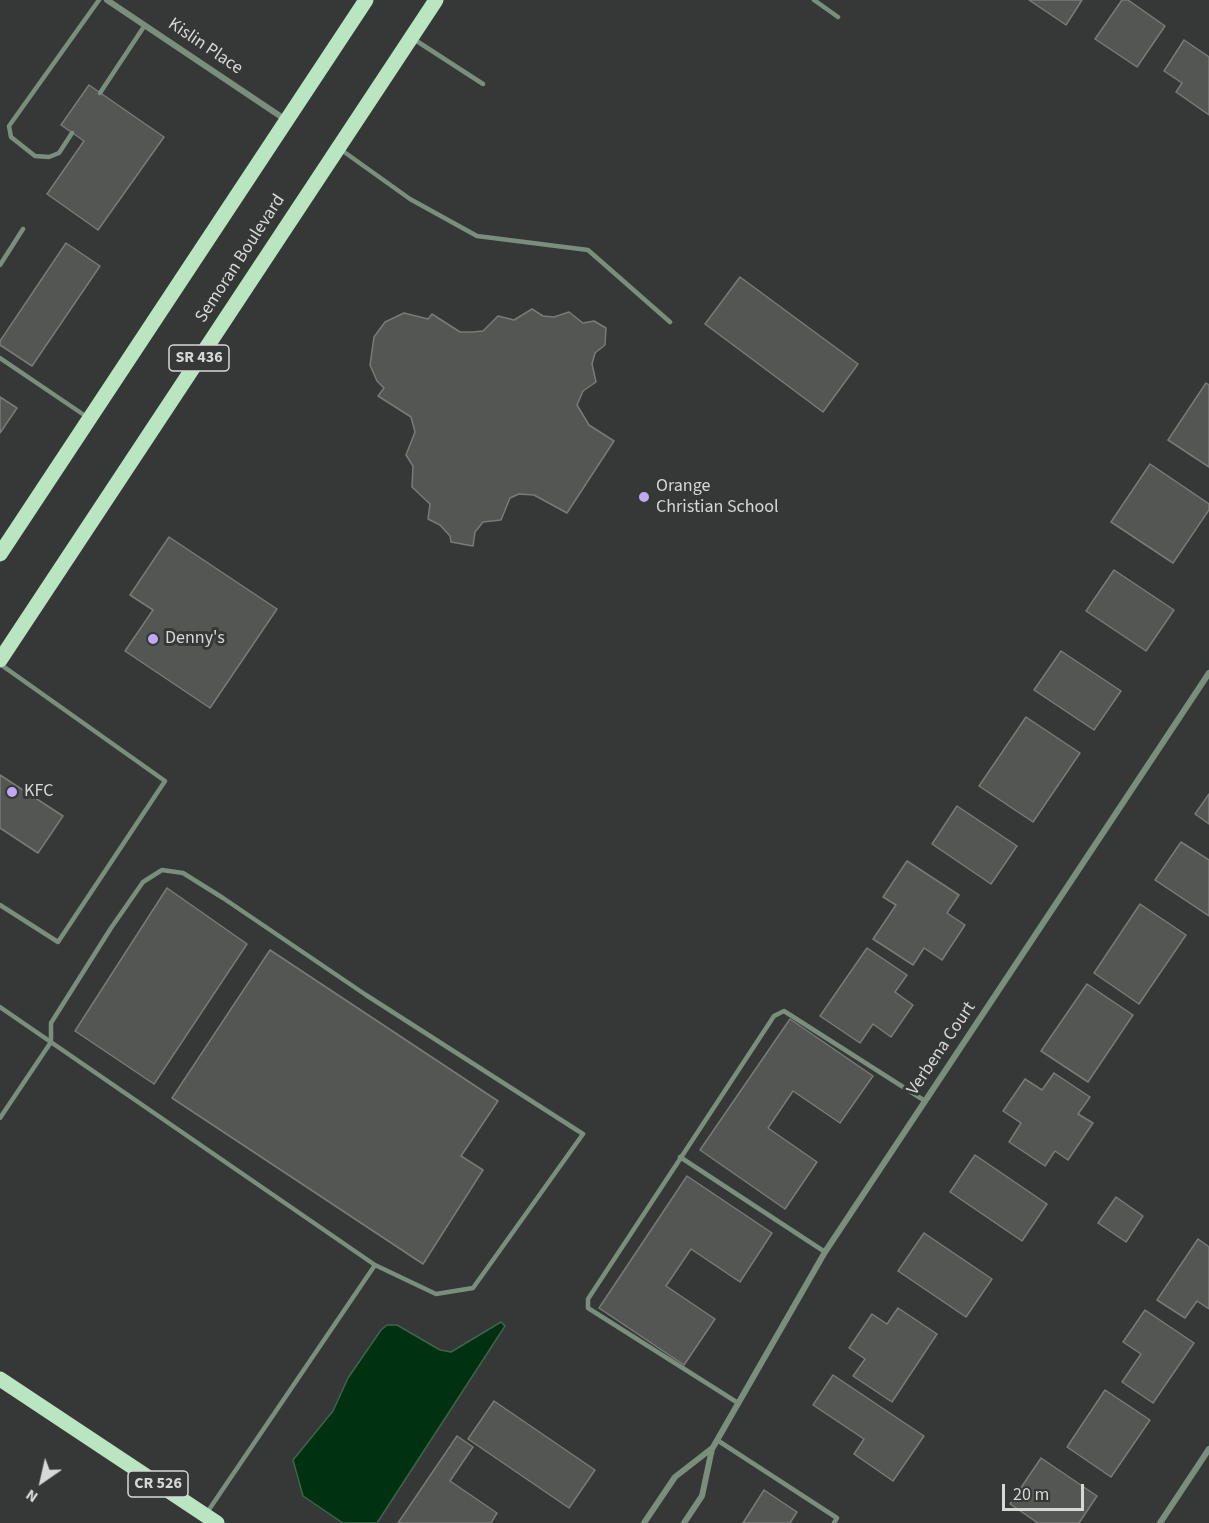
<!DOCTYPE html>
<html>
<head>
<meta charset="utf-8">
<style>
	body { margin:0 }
	#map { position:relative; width:1209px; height:1523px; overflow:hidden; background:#353836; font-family:"Source Sans 3",sans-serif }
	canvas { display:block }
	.north { position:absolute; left:12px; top:1451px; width:60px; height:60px; -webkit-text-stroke:4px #353836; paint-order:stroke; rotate:214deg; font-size:16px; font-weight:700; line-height:24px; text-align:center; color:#d6d8d6 }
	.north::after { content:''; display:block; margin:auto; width:21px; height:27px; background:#d6d8d6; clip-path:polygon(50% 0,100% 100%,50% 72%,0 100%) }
	.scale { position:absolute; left:1002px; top:1484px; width:82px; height:27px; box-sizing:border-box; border:3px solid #d6d8d6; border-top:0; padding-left:8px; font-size:18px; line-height:21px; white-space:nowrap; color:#d6d8d6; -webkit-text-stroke:4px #353836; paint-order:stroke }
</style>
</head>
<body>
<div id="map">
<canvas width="1209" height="1523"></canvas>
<div class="north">N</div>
<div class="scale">20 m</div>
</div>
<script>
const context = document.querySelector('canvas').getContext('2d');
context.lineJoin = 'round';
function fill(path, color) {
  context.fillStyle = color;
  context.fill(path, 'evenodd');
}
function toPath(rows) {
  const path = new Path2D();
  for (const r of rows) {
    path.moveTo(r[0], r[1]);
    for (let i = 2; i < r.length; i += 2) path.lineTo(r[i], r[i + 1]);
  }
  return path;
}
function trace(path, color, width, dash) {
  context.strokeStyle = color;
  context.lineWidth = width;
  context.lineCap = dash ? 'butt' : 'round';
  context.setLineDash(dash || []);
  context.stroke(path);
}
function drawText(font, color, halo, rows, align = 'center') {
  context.font = font + ' "Source Sans 3",sans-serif';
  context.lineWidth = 6;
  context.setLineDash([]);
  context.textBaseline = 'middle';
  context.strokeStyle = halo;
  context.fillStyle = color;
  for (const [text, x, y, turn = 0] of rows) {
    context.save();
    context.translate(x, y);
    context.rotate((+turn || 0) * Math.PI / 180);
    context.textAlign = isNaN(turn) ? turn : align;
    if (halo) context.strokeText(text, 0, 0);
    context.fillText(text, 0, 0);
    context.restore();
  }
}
const water = toPath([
	[501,1322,505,1326,377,1523,343,1523,303,1496,293,1460,333,1411,348,1378,381,1330,387,1325,397,1325,440,1350,451,1352,501,1322]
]);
fill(water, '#003110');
trace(water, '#40634b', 1.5);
const building = toPath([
	[1029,0,1082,0,1066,25,1029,0],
	[1122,0,1128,0,1165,26,1137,67,1095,39,1122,0],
	[1184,40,1209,57,1209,115,1176,92,1182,83,1164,71,1184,40],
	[89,85,164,137,98,230,47,194,84,141,61,125,89,85],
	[66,243,100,266,32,366,0,345,0,341,66,243],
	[740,277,858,364,823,412,705,324,740,277],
	[532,309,543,316,554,317,569,312,583,323,594,321,606,328,605,345,595,353,592,364,596,382,583,391,577,405,589,425,614,441,567,513,534,495,519,494,510,498,501,520,483,522,475,532,473,546,451,542,450,536,440,525,428,519,430,504,412,487,413,466,406,455,415,432,411,417,378,396,384,388,377,381,370,365,374,337,385,322,404,313,428,319,432,314,460,332,472,332,483,331,498,316,514,320,532,309],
	[1206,383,1209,385,1209,467,1168,440,1206,383],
	[0,397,17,408,0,433,0,397],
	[1150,464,1209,504,1209,510,1173,563,1111,522,1150,464],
	[169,537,277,609,210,708,125,651,153,610,130,595,169,537],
	[1114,570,1174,610,1146,651,1086,611,1114,570],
	[1061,651,1121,691,1094,730,1034,690,1061,651],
	[1026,717,1080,753,1033,822,979,786,1026,717],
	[0,775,63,816,38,853,0,828,0,775],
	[1209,794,1209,824,1195,814,1209,794],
	[957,806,1017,846,991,884,932,844,957,806],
	[1181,842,1209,860,1209,916,1155,880,1181,842],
	[907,861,959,895,947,913,965,925,942,960,924,948,913,965,873,939,896,905,883,897,907,861],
	[167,888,247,944,154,1084,75,1031,167,888],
	[1140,904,1186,935,1139,1004,1094,973,1140,904],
	[867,948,907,975,895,992,913,1005,891,1037,873,1024,860,1043,820,1016,867,948],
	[270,950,498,1101,461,1156,483,1170,423,1264,172,1098,270,950],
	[1087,984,1133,1015,1088,1082,1041,1051,1087,984],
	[790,1019,873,1076,840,1123,793,1091,768,1128,817,1162,785,1209,700,1150,790,1019],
	[1054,1073,1090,1097,1078,1114,1093,1123,1068,1160,1055,1151,1045,1166,1009,1142,1021,1123,1003,1111,1025,1079,1042,1090,1054,1073],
	[975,1155,1047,1204,1022,1241,950,1192,975,1155],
	[687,1176,772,1233,740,1282,691,1249,666,1286,715,1319,684,1365,599,1308,687,1176],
	[1116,1197,1143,1216,1126,1242,1098,1223,1116,1197],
	[924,1233,992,1279,966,1317,898,1271,924,1233],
	[1198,1239,1209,1247,1209,1309,1197,1301,1185,1318,1157,1300,1198,1239],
	[898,1308,937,1334,892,1402,853,1376,865,1359,849,1348,872,1314,887,1324,898,1308],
	[1145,1310,1194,1343,1153,1403,1122,1382,1141,1354,1123,1342,1145,1310],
	[833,1375,924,1436,893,1481,854,1454,864,1439,813,1405,833,1375],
	[1105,1390,1150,1420,1111,1477,1067,1447,1105,1390],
	[494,1401,595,1470,569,1508,468,1439,494,1401],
	[457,1436,473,1447,450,1481,497,1513,491,1523,398,1523,457,1436],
	[1041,1458,1097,1496,1079,1523,1038,1523,1010,1504,1041,1458],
	[764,1490,797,1512,790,1523,743,1523,764,1490]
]);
fill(building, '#535653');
trace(building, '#787b78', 1.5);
trace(toPath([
	[814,0,838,17],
	[412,38,483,84],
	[100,93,145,25],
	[72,133,59,153,49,157,35,156,11,137,9,126,99,0],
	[340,149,410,199,477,236,588,250,670,322],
	[0,265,23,229],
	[0,358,87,417],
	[0,664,165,781,58,942,0,905],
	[0,1007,375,1265],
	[0,1118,51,1042,51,1023,111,928,143,882,162,870,183,873,223,898,366,995,583,1134,473,1288,436,1294,375,1265,206,1514],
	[680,1157,825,1252],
	[738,1403,588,1308,588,1299,774,1016,784,1011,925,1101],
	[717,1440,837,1518,834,1523]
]), '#798e7c', 4.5);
trace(toPath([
	[107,0,286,120],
	[644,1523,675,1477,711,1449],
	[684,1523,702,1496,712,1449,825,1252,1209,673],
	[1160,1523,1209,1449]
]), '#798e7c', 6);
trace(toPath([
	[0,554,366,0],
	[0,660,436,0],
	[0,1379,217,1523]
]), '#b9e5c0', 15);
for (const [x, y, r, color] of [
	[644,497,6,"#c1a8f3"],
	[153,639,6,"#c1a8f3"],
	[12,792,6,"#c1a8f3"]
]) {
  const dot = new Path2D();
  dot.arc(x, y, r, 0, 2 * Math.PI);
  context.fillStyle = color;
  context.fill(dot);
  trace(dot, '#353836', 2);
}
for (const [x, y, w] of [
	[199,358,60],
	[158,1484,60]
]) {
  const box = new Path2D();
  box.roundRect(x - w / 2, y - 13, w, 26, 4.5);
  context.fillStyle = '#353836';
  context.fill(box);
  trace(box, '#d6d8d6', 1.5);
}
drawText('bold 16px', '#d6d8d6', null, [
	["SR 436",199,358],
	["CR 526",158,1484]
]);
drawText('18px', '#d6d8d6', '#353836', [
	["Kislin Place",205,47,34],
	["Semoran Boulevard",241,259,-57],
	["Verbena Court",942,1049,-56]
]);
drawText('18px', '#d6d8d6', '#353836', [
	["Orange",656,487],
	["Christian School",656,508],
	["Denny's",165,639],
	["KFC",24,792]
], 'left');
</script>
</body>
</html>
